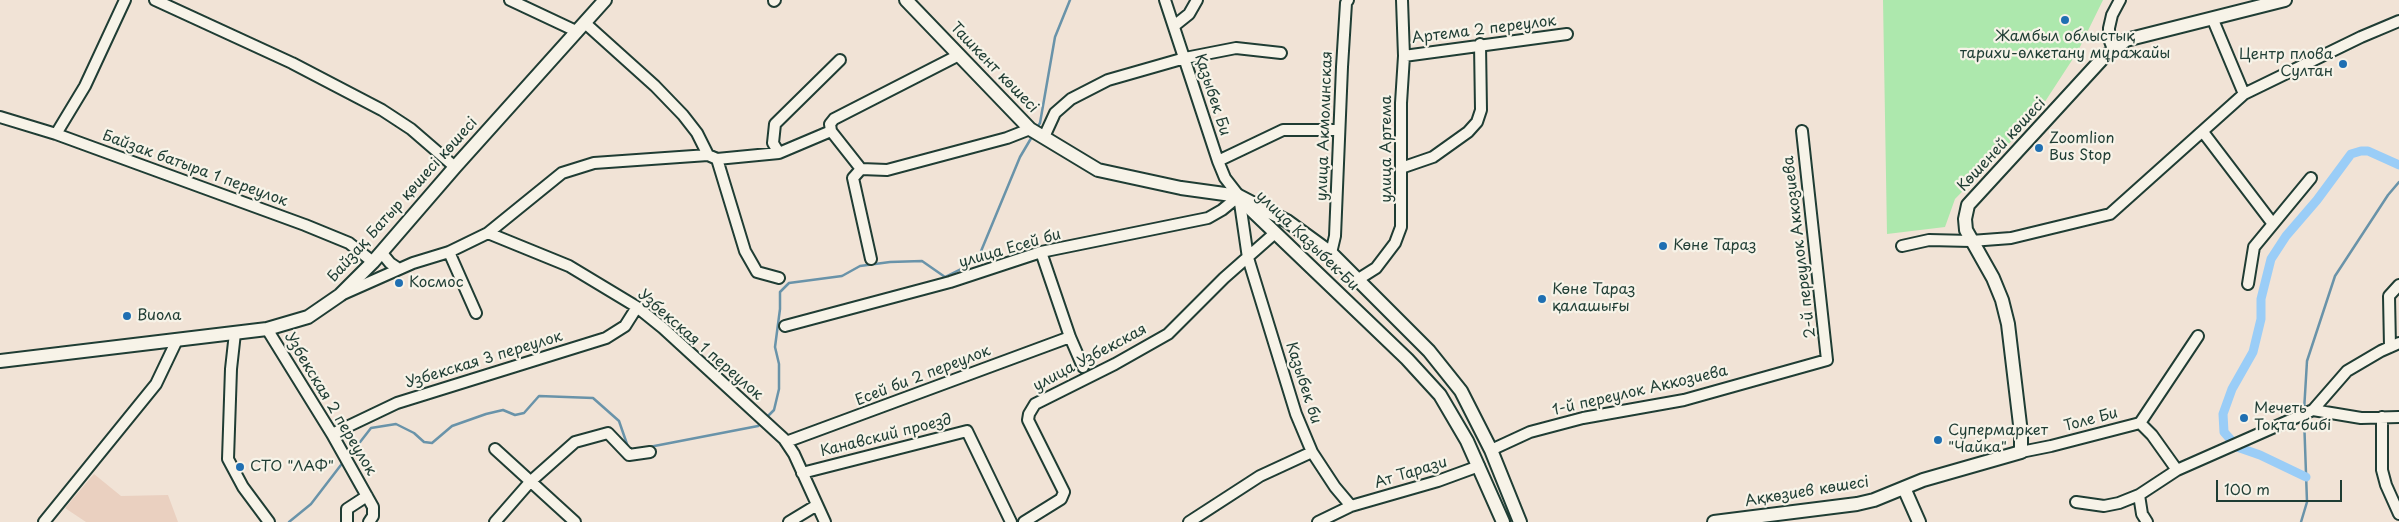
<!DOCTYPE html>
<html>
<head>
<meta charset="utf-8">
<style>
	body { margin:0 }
	#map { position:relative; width:2399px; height:522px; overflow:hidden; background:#f1e3d6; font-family:"Playpen Sans",sans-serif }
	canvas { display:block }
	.scale { position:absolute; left:2216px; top:480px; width:126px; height:22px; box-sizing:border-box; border:2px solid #1f3d34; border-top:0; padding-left:6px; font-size:15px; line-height:18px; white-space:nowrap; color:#1f3d34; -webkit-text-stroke:4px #f7f3e8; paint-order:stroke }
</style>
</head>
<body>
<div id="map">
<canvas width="2399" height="522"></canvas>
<div class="scale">100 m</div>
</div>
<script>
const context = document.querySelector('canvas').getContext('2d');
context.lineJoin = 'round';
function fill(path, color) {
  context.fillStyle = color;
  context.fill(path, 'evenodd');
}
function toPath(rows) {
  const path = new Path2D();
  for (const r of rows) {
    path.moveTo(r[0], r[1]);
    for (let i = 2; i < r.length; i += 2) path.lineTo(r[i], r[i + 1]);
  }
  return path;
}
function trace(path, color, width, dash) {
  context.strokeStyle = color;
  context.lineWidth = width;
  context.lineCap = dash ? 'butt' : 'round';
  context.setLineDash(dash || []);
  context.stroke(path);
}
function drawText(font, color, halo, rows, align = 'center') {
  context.font = font + ' "Playpen Sans",sans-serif';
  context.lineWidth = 4.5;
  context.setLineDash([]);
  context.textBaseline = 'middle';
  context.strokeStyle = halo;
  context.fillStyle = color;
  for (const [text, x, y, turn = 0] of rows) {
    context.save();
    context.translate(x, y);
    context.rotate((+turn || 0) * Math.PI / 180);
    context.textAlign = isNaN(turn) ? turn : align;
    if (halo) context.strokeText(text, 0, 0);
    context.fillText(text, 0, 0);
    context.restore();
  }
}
fill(toPath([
	[94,474,121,496,168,495,178,522,86,522,65,508]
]), '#ead0c0');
fill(toPath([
	[1883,0,2103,0,2078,51,2035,117,1955,199,1945,227,1887,234]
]), '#ade8ad');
trace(toPath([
	[1037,128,1040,123,1055,37,1070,0],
	[2304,411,2307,361,2335,276,2388,195,2399,182],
	[766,418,774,410,779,389,779,364,775,347,780,309,780,292,789,283,842,276,860,266,890,262,922,261,945,277,963,268,979,256,1020,157,1033,135],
	[644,448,758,426,762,422],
	[350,455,371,428,396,424,414,433,424,442,432,443,452,426,486,414,503,410,515,415,524,413,539,396,593,398,619,421,628,447],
	[289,522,311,504,344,461],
	[2301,522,2307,502,2304,417]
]), '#6993a9', 2.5);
trace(toPath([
	[2306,477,2260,455,2237,447,2224,432,2223,414,2232,389,2253,352,2261,319,2261,299,2271,259,2286,236,2317,200,2351,154,2361,151,2368,151,2399,165]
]), '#9acdf7', 9);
const minor = toPath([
	[155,0,292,63,382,110,411,129,455,167],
	[510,0,576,31],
	[1165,0,1218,161,1225,178,1239,196,1248,258,1296,414,1312,452,1335,487,1351,506],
	[774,1,775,0],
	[2213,20,2244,94],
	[585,23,655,86,683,115,697,133,708,155],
	[1174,26,1189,14,1197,0],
	[2113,49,2109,39,2109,28,2112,15,2120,0],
	[1404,56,1567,34],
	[0,117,56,134,305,225,349,243,373,262],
	[831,131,830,124,834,119,959,55],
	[2203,132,2273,224],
	[56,134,85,86,125,0],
	[1044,137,1055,113,1071,99,1108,80,1185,58,1236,48,1281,53],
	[779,153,773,143,775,124,840,60],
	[717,159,745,251,757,272,779,278],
	[1218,161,1283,130,1339,130],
	[1401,168,1433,157,1468,132,1477,122,1481,110,1480,44],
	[488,233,569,266,637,307,663,328,784,439,794,454,825,522],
	[1902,246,1929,240,1971,241,2011,238,2110,214,2244,94,2361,37,2399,21],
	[381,252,390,263,399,269],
	[449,252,476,313],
	[1041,252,1070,337,1083,367],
	[1331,253,1335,236,1342,67,1346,3,1348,0],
	[871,259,853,178,861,169,887,170,1007,138,1030,129],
	[1357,280,1376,268,1395,243,1401,227,1401,103,1404,56,1402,0],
	[2248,284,2254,247,2311,178],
	[343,294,413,263,449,252,488,233,562,173,594,163,708,155,717,159,779,153,831,131,861,169],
	[785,326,950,282,1041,252,1208,218,1222,210,1239,196],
	[267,329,332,434,373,507,373,516,369,522],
	[235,333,231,369,228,459,243,487,269,522],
	[2390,347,2389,296,2399,285],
	[2313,410,2361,418,2399,417],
	[2382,417,2382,470,2386,485,2399,514],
	[2140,423,2198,336],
	[2140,423,2152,435,2177,470],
	[332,434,397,403,606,338,625,326,637,307],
	[786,442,1070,337],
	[495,449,575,522],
	[1491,450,1530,432,1583,418,1684,400,1827,360,1802,131],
	[2021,452,2051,446,2140,423],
	[802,473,967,431,1011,522],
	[2076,502,2104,506,2119,503,2139,495],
	[44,522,156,384,177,340],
	[347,522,347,509,367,496],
	[495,522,530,482,575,442,608,433,629,455,650,452],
	[789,522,817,505],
	[1024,522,1061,499,1064,492,1028,420,1029,414,1035,404,1115,364,1168,334,1224,278,1275,233],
	[1189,522,1260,476,1312,452],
	[1318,522,1351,506,1438,481,1479,466],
	[2147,522,2142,514,2139,495,2177,470,2313,410,2347,371,2381,351,2399,343]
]);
const major = toPath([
	[906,0,1030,129,1098,170,1181,188,1239,196,1287,221,1331,253,1429,351,1461,391,1491,450,1520,522],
	[1241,200,1407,359,1440,395,1467,441,1503,522],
	[0,361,267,329,308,317,340,295,373,262,455,167,605,0],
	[1904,488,1919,522],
	[1714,522,1857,504,1874,500,1923,480,2021,452,2021,433,2008,324,2002,300,1993,278,1966,230,1965,219,1968,205,2102,59,2126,40,2285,0]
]);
trace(minor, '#1f3d34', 14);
trace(major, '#1f3d34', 16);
trace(minor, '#f7f3e8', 10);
trace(major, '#f7f3e8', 12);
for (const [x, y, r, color] of [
	[2065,20,5,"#1f6fb2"],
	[2343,64,5,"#1f6fb2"],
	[2039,148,5,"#1f6fb2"],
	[1663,246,5,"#1f6fb2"],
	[399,283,5,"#1f6fb2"],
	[1542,299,5,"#1f6fb2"],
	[127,316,5,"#1f6fb2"],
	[2244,418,5,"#1f6fb2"],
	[1938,440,5,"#1f6fb2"],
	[240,467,5,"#1f6fb2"]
]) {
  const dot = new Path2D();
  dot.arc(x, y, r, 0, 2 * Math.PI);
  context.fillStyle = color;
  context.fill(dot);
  trace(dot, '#f7f3e8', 2);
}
drawText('15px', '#1f3d34', '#f7f3e8', [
	["Артема 2 переулок",1484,30,-7],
	["Ташкент көшесі",994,68,46],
	["Қазыбек Би",1212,95,72],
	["улица Акмолинская",1325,126,-88],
	["Көшеней көшесі",2002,145,-47],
	["улица Артема",1387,149,-90],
	["Байзак батыра 1 переулок",195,169,20],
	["Байзақ Батыр қөшесі көшесі",403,200,-48],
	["улица Казыбек Би",1307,241,44],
	["2-й переулок Аккозиева",1800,247,-97],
	["улица Есей би",1010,249,-16],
	["Узбекская 1 переулок",700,345,41],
	["улица Узбекская",1090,358,-28],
	["Узбекская 3 переулок",484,360,-17],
	["Есей би 2 переулок",923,376,-21],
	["Казыбек би",1303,383,72],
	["1-й переулок Аккозиева",1640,391,-13],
	["Узбекская 2 переулок",330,404,59],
	["Толе Би",2091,420,-15],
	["Канавский проезд",886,436,-14],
	["Ат Тарази",1411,473,-17],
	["Ақкөзиев көшесі",1807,492,-9]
]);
drawText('15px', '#1f3d34', '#f7f3e8', [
	["Жамбыл облыстық",2065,37,"center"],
	["тарихи-өлкетану мұражайы",2065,54,"center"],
	["Центр плова",2333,55,"right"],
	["Султан",2333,72,"right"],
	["Zoomlion",2049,139],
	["Bus Stop",2049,156],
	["Көне Тараз",1673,246],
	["Космос",409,283],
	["Көне Тараз",1552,290],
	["қалашығы",1552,307],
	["Виола",137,316],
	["Мечеть",2254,409],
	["Тоқта бибі",2254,426],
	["Супермаркет",1948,431],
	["\"Чайка\"",1948,448],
	["СТО \"ЛАФ\"",250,467]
], 'left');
</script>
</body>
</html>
